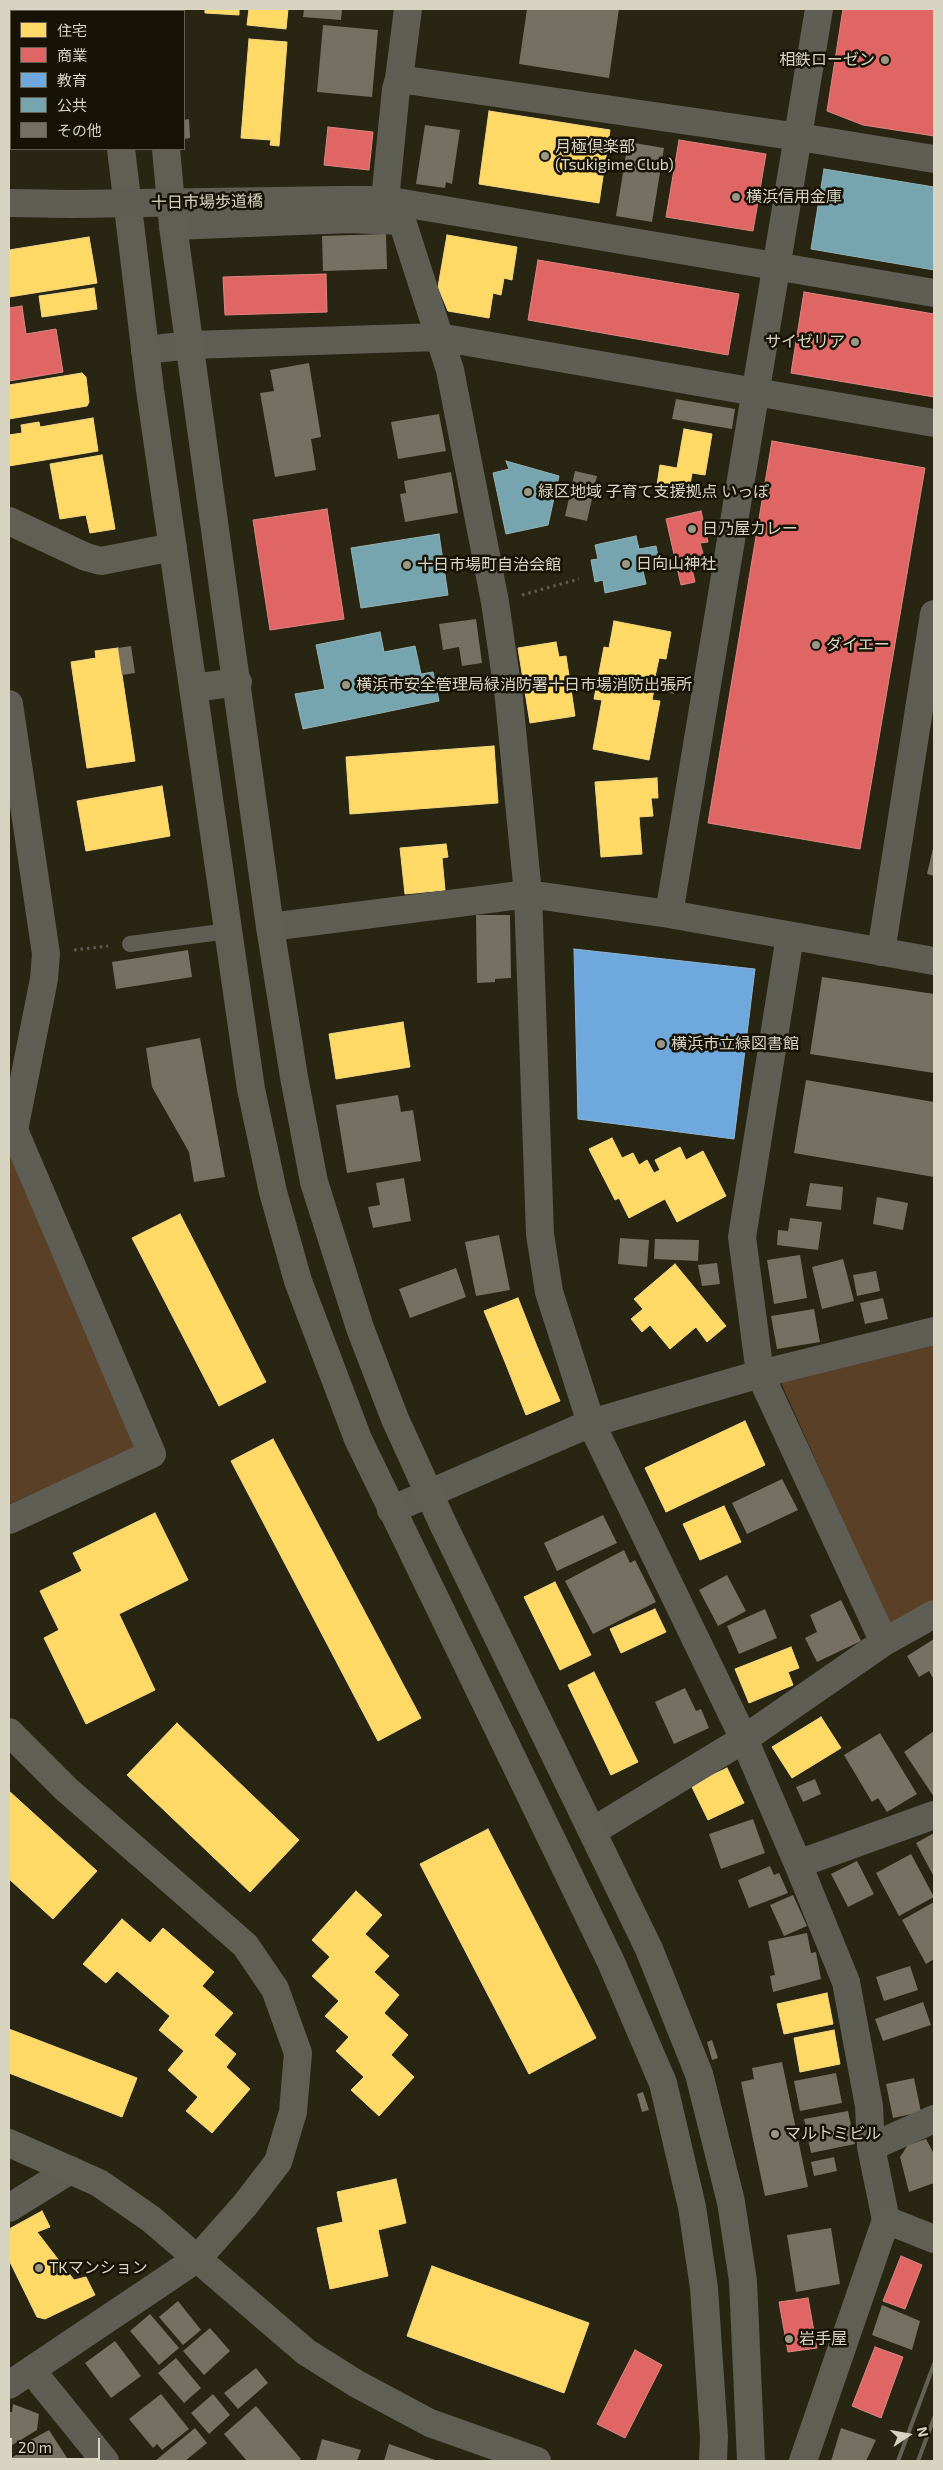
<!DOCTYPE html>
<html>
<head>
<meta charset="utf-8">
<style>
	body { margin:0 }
	#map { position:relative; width:943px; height:2470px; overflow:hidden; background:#282512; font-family:"Exo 2","Noto Sans JP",sans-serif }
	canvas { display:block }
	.frame { position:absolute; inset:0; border:10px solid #d7d4c2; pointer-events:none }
	.legend { position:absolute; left:10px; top:10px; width:175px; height:140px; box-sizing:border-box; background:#161306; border:1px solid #636051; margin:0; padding:6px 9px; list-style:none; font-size:15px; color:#d7d4c2 }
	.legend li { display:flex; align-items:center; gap:10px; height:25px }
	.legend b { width:25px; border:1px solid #636051 }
	.north { position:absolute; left:883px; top:2410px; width:50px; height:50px; -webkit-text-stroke:4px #161306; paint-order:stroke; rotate:78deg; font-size:14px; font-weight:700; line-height:20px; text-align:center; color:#d7d4c2 }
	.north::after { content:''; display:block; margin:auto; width:18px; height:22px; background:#d7d4c2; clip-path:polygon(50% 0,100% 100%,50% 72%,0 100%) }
	.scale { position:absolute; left:10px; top:2438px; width:90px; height:22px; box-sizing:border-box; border:2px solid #d7d4c2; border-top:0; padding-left:6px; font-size:15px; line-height:18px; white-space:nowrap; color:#d7d4c2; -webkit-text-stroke:4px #161306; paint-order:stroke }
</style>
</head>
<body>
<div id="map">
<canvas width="943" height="2470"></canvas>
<div class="frame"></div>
<ul class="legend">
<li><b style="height:14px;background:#ffd966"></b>住宅</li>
<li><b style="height:14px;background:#e06666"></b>商業</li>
<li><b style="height:14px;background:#6fa8dc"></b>教育</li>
<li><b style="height:14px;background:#76a5af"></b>公共</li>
<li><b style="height:14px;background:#767062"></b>その他</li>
</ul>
<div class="north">N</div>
<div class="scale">20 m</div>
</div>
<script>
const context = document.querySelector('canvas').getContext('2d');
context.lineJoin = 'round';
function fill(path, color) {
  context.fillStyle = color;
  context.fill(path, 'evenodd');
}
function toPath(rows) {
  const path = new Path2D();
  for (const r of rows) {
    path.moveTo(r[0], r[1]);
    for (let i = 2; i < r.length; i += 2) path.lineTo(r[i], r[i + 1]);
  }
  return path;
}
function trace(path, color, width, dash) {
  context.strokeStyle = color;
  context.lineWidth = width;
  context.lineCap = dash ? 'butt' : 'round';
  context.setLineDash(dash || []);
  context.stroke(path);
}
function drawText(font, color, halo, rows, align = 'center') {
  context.font = font + ' "Exo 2","Noto Sans JP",sans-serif';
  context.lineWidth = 5;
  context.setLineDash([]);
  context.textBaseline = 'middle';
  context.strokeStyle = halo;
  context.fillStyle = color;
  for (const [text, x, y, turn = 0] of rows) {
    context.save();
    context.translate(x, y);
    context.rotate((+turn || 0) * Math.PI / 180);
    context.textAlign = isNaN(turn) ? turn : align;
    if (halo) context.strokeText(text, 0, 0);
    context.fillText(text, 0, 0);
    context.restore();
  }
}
fill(toPath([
	[9,1150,137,1448,9,1504],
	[934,1343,934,1601,890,1625,781,1383]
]), '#5b4028');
const homes = toPath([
	[205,9,239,9,239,15,205,13,205,9],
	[249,9,288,9,286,29,247,25,249,9],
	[249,39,287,42,279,146,270,145,271,140,241,138,249,39],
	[489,111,610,130,599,203,479,184,489,111],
	[447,235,517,247,512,280,504,278,501,295,493,293,489,318,448,311,438,287,447,235],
	[89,237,97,283,9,297,9,250,89,237],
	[94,288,97,309,42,317,39,296,94,288],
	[82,373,86,377,89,402,87,406,9,419,9,385,82,373],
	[93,418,98,451,9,466,9,435,22,433,21,425,39,422,40,427,93,418],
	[684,429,712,434,705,475,692,473,688,497,656,492,660,465,677,468,684,429],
	[102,455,115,529,90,533,86,515,60,519,50,464,102,455],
	[614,621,671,632,666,659,659,658,655,677,676,681,674,693,654,689,652,700,660,701,649,760,593,749,602,700,594,699,604,647,609,648,614,621],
	[556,642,559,657,566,656,575,716,530,723,518,648,556,642],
	[118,648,135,761,87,768,71,662,96,658,95,651,118,648],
	[494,746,498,803,350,814,346,757,494,746],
	[657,778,658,798,651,798,653,816,639,817,642,854,601,857,595,782,657,778],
	[162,786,170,836,86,851,77,801,162,786],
	[446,844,448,857,442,858,445,890,405,894,400,848,446,844],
	[403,1022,410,1067,336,1079,329,1034,403,1022],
	[612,1138,622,1158,633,1153,639,1165,647,1160,654,1173,660,1170,655,1160,680,1147,686,1160,703,1151,726,1196,677,1222,665,1199,629,1218,619,1198,615,1200,589,1149,612,1138],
	[180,1214,266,1382,219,1406,132,1238,180,1214],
	[675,1264,726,1326,707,1342,696,1327,670,1349,650,1325,642,1332,631,1319,643,1309,634,1299,675,1264],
	[518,1298,538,1349,505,1362,484,1311,518,1298],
	[538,1349,560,1401,526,1415,505,1362,538,1349],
	[745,1421,765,1465,666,1512,645,1468,745,1421],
	[273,1439,421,1718,378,1741,231,1461,273,1439],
	[724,1506,741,1542,700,1560,683,1524,724,1506],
	[155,1513,188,1580,119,1614,155,1690,86,1724,44,1638,59,1630,40,1591,82,1571,73,1553,155,1513],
	[555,1582,591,1655,560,1670,524,1597,555,1582],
	[655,1609,666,1632,621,1653,610,1629,655,1609],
	[791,1647,799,1668,788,1672,793,1685,749,1703,735,1669,791,1647],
	[594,1672,638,1762,611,1775,568,1685,594,1672],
	[821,1717,841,1748,792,1778,772,1747,821,1717],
	[177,1723,299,1840,250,1892,127,1775,177,1723],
	[727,1768,744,1803,708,1820,691,1785,727,1768],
	[9,1791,97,1871,53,1919,9,1879,9,1791],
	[488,1829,596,2038,529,2074,420,1864,488,1829],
	[356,1891,382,1915,365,1934,389,1956,374,1972,399,1995,384,2013,408,2035,391,2055,414,2077,379,2116,351,2090,364,2077,336,2051,349,2037,325,2016,339,2001,312,1976,330,1957,312,1940,356,1891],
	[122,1919,150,1943,163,1928,214,1972,202,1986,233,2013,214,2035,236,2054,226,2067,250,2089,212,2133,186,2111,198,2097,168,2070,184,2051,159,2030,170,2016,117,1971,106,1983,83,1964,122,1919],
	[827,1993,833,2024,784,2034,777,2004,827,1993],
	[9,2029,137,2078,122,2117,9,2073,9,2029],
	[834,2030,840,2064,800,2072,794,2038,834,2030],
	[396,2179,406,2223,378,2230,388,2276,330,2289,317,2228,343,2222,337,2192,396,2179],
	[42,2211,50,2227,37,2232,74,2280,86,2277,95,2295,45,2319,37,2317,9,2260,9,2229,42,2211],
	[432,2266,589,2323,564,2393,407,2336,432,2266]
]);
fill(homes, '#ffd966');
trace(homes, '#f3d882', 1);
const shops = toPath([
	[843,9,934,9,934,136,863,125,827,111,843,9],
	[328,127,373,132,369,170,324,165,328,127],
	[679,140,766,154,753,231,666,217,679,140],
	[538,260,739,294,728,355,528,320,538,260],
	[326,274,327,312,225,315,223,277,326,274],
	[804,292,934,314,934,397,791,373,804,292],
	[22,306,26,334,56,329,63,372,9,381,9,308,22,306],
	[772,441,925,468,860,849,708,823,772,441],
	[327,509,344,619,270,630,253,520,327,509],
	[701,511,708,542,700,543,704,557,690,560,695,582,681,585,666,519,701,511],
	[901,2256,922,2265,905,2309,883,2301,901,2256],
	[808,2298,817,2348,788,2352,779,2302,808,2298],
	[875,2347,903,2357,881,2418,852,2406,875,2347],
	[635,2350,662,2365,625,2438,597,2424,635,2350]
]);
fill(shops, '#e06666');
trace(shops, '#dd8782', 1);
const schools = toPath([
	[574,949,755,969,734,1139,578,1119,574,949]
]);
fill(schools, '#6fa8dc');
trace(schools, '#8eb5d4', 1);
const public = toPath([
	[824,169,934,187,934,270,811,249,824,169],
	[506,461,559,476,548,525,506,534,493,473,509,469,506,461],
	[439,534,448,595,361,608,351,548,439,534],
	[636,536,639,549,656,546,660,567,643,571,646,584,605,593,603,580,595,582,591,560,598,559,595,545,636,536],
	[380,632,384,652,415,646,421,674,433,672,439,701,303,729,295,694,325,689,316,645,380,632]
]);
fill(public, '#76a5af');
trace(public, '#93b3b5', 1);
fill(toPath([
	[304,9,342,9,341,20,303,17],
	[527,9,619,9,609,78,519,64],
	[323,25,378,30,372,97,317,92],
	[189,119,190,138,184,139,184,120],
	[425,125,460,130,452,184,446,182,445,188,416,184],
	[628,142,664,148,652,222,616,216],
	[386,234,387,269,323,271,322,236],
	[309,363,321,437,311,439,316,470,275,477,260,393,274,391,270,370],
	[676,399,735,409,732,429,672,419],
	[439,414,446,451,398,459,391,422],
	[575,471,597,476,587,521,565,516],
	[451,472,458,513,405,522,400,494,406,493,404,481],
	[476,619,482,663,462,666,459,647,443,650,439,624],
	[131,646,135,673,122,675,118,648],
	[934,844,934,876,927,874],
	[476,915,510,915,511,978,495,979,495,982,477,983],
	[188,950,192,977,116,989,112,962],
	[822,977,934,994,934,1073,810,1054],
	[200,1038,225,1177,194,1182,189,1152,152,1087,146,1048],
	[806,1080,934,1102,934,1177,794,1153],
	[398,1095,401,1112,413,1110,421,1161,347,1173,336,1105],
	[404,1178,411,1221,373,1228,368,1207,380,1205,376,1183],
	[810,1183,843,1187,841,1210,806,1206],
	[877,1197,908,1203,903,1230,873,1224],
	[790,1218,822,1222,818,1250,777,1245,778,1230,788,1231],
	[499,1235,510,1290,476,1296,465,1242],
	[620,1238,649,1240,647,1267,618,1264],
	[655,1239,699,1240,698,1261,654,1259],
	[800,1255,807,1298,774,1304,767,1260],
	[843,1259,854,1301,822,1309,812,1267],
	[717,1263,720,1284,702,1286,698,1265],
	[456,1268,466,1297,410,1318,399,1289],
	[876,1271,880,1291,857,1296,853,1275],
	[883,1298,888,1319,865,1324,860,1303],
	[814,1309,820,1342,777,1349,771,1316],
	[782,1479,798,1510,747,1534,732,1503],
	[603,1515,617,1543,557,1571,544,1543],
	[624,1550,630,1563,635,1560,656,1602,593,1634,565,1581],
	[727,1575,746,1611,718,1626,699,1590],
	[841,1600,861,1641,817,1662,805,1638,817,1632,810,1615],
	[765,1609,777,1638,739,1654,727,1626],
	[934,1639,934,1680,929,1671,919,1677,907,1656],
	[685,1688,696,1711,701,1709,709,1728,674,1744,655,1702],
	[934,1731,934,1797,904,1752],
	[880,1733,917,1794,887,1812,878,1798,872,1802,844,1755],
	[815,1779,821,1794,803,1802,796,1787],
	[753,1819,765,1853,721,1869,709,1834],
	[934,1833,934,1877,916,1843],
	[911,1854,934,1897,899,1916,876,1873],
	[857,1861,874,1894,848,1907,831,1874],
	[770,1866,774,1875,779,1873,788,1893,749,1908,738,1880],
	[793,1895,807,1926,784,1936,770,1905],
	[934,1902,934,1959,926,1964,902,1920],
	[807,1933,811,1953,816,1952,821,1979,773,1992,770,1976,775,1975,768,1941],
	[910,1966,918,1990,884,2001,876,1977],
	[923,2002,931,2025,883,2041,875,2019],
	[712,2040,718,2058,712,2060,707,2042],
	[782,2062,808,2187,765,2196,741,2082,754,2079,752,2068],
	[836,2073,842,2103,800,2111,794,2081],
	[914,2078,921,2112,893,2118,886,2084],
	[643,2092,649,2110,642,2112,637,2094],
	[848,2111,855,2144,811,2153,804,2119],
	[926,2139,934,2154,934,2183,909,2192,900,2157,908,2145],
	[834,2157,837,2171,814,2176,811,2162],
	[831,2228,840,2284,796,2292,787,2235],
	[178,2301,201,2330,183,2345,159,2317],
	[882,2305,920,2321,912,2350,872,2335],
	[150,2314,179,2348,159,2365,130,2331],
	[210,2328,230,2351,204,2375,183,2351],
	[115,2341,141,2376,111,2398,85,2363],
	[176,2358,201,2388,184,2403,158,2373],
	[256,2368,268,2383,238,2409,224,2393],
	[161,2394,189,2429,162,2450,157,2444,153,2448,129,2419],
	[213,2394,230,2415,209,2434,191,2413],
	[13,2404,39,2414,37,2430,9,2447,9,2412,12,2412],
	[256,2406,301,2459,297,2461,247,2461,224,2434],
	[195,2428,207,2443,185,2461,155,2461],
	[841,2428,876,2440,866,2461,831,2461],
	[49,2430,69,2461,13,2461,11,2458,28,2448,27,2442],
	[322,2439,361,2450,357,2461,316,2461],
	[389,2444,438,2461,384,2461]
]), '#767062');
trace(toPath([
	[522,595,579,579],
	[74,950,108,946]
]), '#5e5c53', 3, [2.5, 4]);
trace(toPath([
	[130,944,228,931]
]), '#5e5e54', 16);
trace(toPath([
	[399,79,799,137,934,159],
	[342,200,385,200,934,293],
	[385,200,396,89,399,79,408,9],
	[9,203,72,204],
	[173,226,350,219,402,221,450,370,495,602,509,699,528,894,540,1234,549,1292,591,1423,744,1739,798,1864,846,1982,869,2106,871,2147,886,2220],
	[145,350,191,345,439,337,934,423],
	[9,704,46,954,44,979,14,1130,152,1454,9,1520],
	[669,914,819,9],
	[270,927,528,894,669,914,934,961],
	[790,936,742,1237,760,1374,884,1642],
	[881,952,934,614],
	[391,1510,591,1423,760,1374,934,1331],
	[593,1831,744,1739,884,1642,934,1614],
	[798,1864,934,1815],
	[871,2147,934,2119],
	[9,2208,70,2170],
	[32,2371,105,2461],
	[9,2385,198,2258]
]), '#5e5e54', 28);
trace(toPath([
	[160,9,160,11],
	[114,11,114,9],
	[121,149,150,390,251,1089,273,1192,298,1281,358,1439,611,1962,663,2083,692,2207,704,2288,714,2437,713,2461],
	[166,149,173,226,270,927,294,1077,314,1182,360,1328,395,1419,443,1524,649,1949,699,2074,731,2202,743,2281,751,2461],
	[9,521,86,557,101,561,173,547],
	[193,688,238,682],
	[9,1732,66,1789,245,1945,275,1989,298,2053,293,2112,278,2162,245,2205,198,2258],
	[9,2143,99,2183,151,2219,306,2352,357,2384,430,2423,537,2461],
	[803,2461,886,2220,934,2239]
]), '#5f6053', 28);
trace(toPath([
	[898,2461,934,2364],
	[918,2461,934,2418]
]), '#616157', 4);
trace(toPath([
	[72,204,342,200]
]), '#5e5e54', 28);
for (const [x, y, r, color] of [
	[885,60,5,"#9a9784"],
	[545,156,5,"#9a9784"],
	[736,197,5,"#9a9784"],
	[855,342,5,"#9a9784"],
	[528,492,5,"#9a9784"],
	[692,529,5,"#9a9784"],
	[626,564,5,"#9a9784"],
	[407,565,5,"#9a9784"],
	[816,645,5,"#9a9784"],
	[346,685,5,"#9a9784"],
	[661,1044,5,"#9a9784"],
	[775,2134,5,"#9a9784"],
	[39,2268,5,"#9a9784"],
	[789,2339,5,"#9a9784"]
]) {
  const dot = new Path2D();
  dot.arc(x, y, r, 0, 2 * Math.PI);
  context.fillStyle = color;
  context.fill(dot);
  trace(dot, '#161306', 2);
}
drawText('16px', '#d7d4c2', '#161306', [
	["相鉄ローゼン",875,60,"right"],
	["月極倶楽部",555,147],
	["(Tsukigime Club)",555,165],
	["横浜信用金庫",746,197],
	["サイゼリア",845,342,"right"],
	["緑区地域 子育て支援拠点 いっぽ",538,492],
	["日乃屋カレー",702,529],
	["日向山神社",636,564],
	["十日市場町自治会館",417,565],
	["ダイエー",826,645],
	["横浜市安全管理局緑消防署十日市場消防出張所",356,685],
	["横浜市立緑図書館",671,1044],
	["マルトミビル",785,2134],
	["TKマンション",49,2268],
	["岩手屋",799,2339]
], 'left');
drawText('16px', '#d7d4c2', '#161306', [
	["十日市場歩道橋",207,202,-1]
]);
</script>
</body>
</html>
